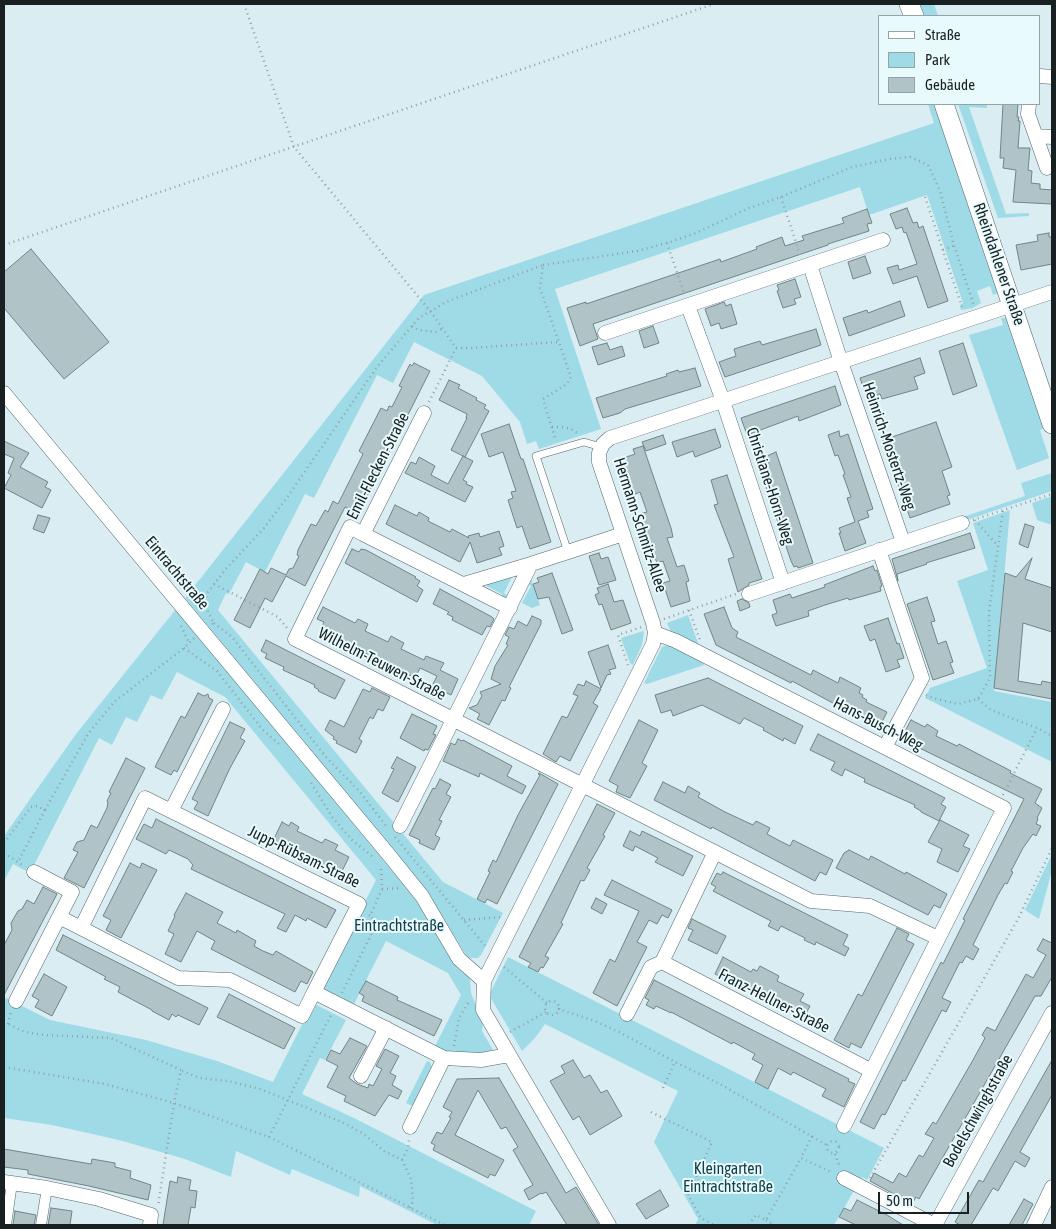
<!DOCTYPE html>
<html>
<head>
<meta charset="utf-8">
<style>
	body { margin:0 }
	#map { position:relative; width:1056px; height:1229px; overflow:hidden; background:#d9edf2; font-family:"Asap Condensed",sans-serif }
	canvas { display:block }
	.frame { position:absolute; inset:0; border:5px solid #192022; pointer-events:none }
	.legend { position:absolute; left:878px; top:15px; width:162px; height:90px; box-sizing:border-box; background:#e9fafd; border:1px solid #96a3a5; margin:0; padding:6px 9px; list-style:none; font-size:15px; color:#192022 }
	.legend li { display:flex; align-items:center; gap:10px; height:25px }
	.legend b { width:25px; border:1px solid #96a3a5 }
	.scale { position:absolute; left:878px; top:1192px; width:91px; height:22px; box-sizing:border-box; border:2px solid #192022; border-top:0; padding-left:6px; font-size:15px; line-height:18px; white-space:nowrap; color:#192022; -webkit-text-stroke:4px #e9fafd; paint-order:stroke }
</style>
</head>
<body>
<div id="map">
<canvas width="1056" height="1229"></canvas>
<div class="frame"></div>
<ul class="legend">
<li><b style="height:6px;background:#fff"></b>Straße</li>
<li><b style="height:14px;background:#9edbe7"></b>Park</li>
<li><b style="height:14px;background:#b0c4c8"></b>Gebäude</li>
</ul>
<div class="scale">50 m</div>
</div>
<script>
const context = document.querySelector('canvas').getContext('2d');
context.lineJoin = 'round';
function fill(path, color) {
  context.fillStyle = color;
  context.fill(path, 'evenodd');
}
function toPath(rows) {
  const path = new Path2D();
  for (const r of rows) {
    if (r.length === 3) {
      path.moveTo(r[0] + r[2], r[1]);
      path.arc(r[0], r[1], r[2], 0, 2 * Math.PI);
      continue;
    }
    path.moveTo(r[0], r[1]);
    for (let i = 2; i < r.length; i += 2) path.lineTo(r[i], r[i + 1]);
  }
  return path;
}
function trace(path, color, width, dash) {
  context.strokeStyle = color;
  context.lineWidth = width;
  context.lineCap = dash ? 'butt' : 'round';
  context.setLineDash(dash || []);
  context.stroke(path);
}
function drawText(font, color, halo, rows, align = 'center') {
  context.font = font + ' "Asap Condensed",sans-serif';
  context.lineWidth = 4;
  context.setLineDash([]);
  context.textBaseline = 'middle';
  context.strokeStyle = halo;
  context.fillStyle = color;
  for (const [text, x, y, turn = 0] of rows) {
    context.save();
    context.translate(x, y);
    context.rotate((+turn || 0) * Math.PI / 180);
    context.textAlign = isNaN(turn) ? turn : align;
    if (halo) context.strokeText(text, 0, 0);
    context.fillText(text, 0, 0);
    context.restore();
  }
}
fill(toPath([
	[916,4,934,4,938,16,920,16],
	[928,104,938,104,1001,292,993,295,990,286,977,291,981,303,973,308,961,310,960,305,963,303,927,195,869,215,860,187,555,289,601,429,539,449,536,441,527,444,520,422,482,376,414,342,393,383,377,375,314,498,305,494,265,572,246,562,229,594,226,593,218,610,443,882,503,913,481,955,478,958,470,958,466,955,428,893,185,598,424,295,934,123],
	[958,104,987,104,987,108,969,107,1006,214,1029,213,1029,216,998,218],
	[1001,318,1008,318,1045,428,1040,430,1049,458,1017,470,969,335,1003,325],
	[1052,473,1052,491,964,521,963,517,1025,496,1021,483],
	[1052,496,1052,525,1037,520,1032,503],
	[1010,510,994,691,1052,702,1052,762,925,698,930,688,987,668,957,581,988,570,973,523],
	[520,572,517,577,512,577,504,593,508,596,505,601,501,599,502,594,485,585,482,590,478,583],
	[530,576,540,605,532,608,522,603,531,586,527,583],
	[176,609,417,901,456,967,470,978,471,993,483,1023,482,1031,493,1050,478,1055,454,1054,434,1048,461,995,448,973,386,941,353,1006,320,990,376,880,225,697,177,672,162,700,151,695,137,722,126,717,112,745,99,738,30,873,13,864,4,881,4,836,76,734],
	[688,615,699,646,671,632,667,623],
	[643,631,644,632,642,645,633,665,630,663,621,638],
	[671,644,702,659,704,665,647,684,644,683,662,647],
	[1052,854,1052,870,1039,919,1025,910],
	[508,957,884,1148,867,1180,862,1177,834,1225,695,1225,698,1219,654,1142,678,1091,545,1024,535,1038,522,1051,489,995],
	[4,997,50,1020,146,1040,217,1061,273,1082,313,1003,346,1020,325,1060,320,1058,302,1094,354,1118,536,1211,529,1225,437,1225,360,1186,359,1197,292,1169,290,1175,236,1151,231,1177,185,1159,119,1140,52,1125,4,1118],
	[427,1061,430,1062,433,1071,416,1104,412,1106,406,1103]
]), '#9edbe7');
const building = toPath([
	[1003,104,1018,104,1017,117,1019,117,1018,121,1020,121,1018,148,1030,148,1028,170,1032,171,1031,183,1040,184,1040,189,1052,190,1052,204,1013,202,1016,170,1003,168,1004,158,1000,158,1003,104],
	[907,208,913,223,917,222,919,228,923,226,948,301,928,308,917,276,893,284,887,268,898,265,899,270,917,264,906,232,904,233,902,227,896,229,890,214,907,208],
	[867,209,872,223,867,224,869,231,828,244,828,245,593,324,598,339,580,346,567,308,586,302,586,304,720,259,721,262,757,249,756,247,782,237,785,246,804,240,802,236,844,223,842,218,867,209],
	[1049,233,1049,237,1052,237,1052,264,1021,270,1016,245,1038,241,1037,235,1049,233],
	[31,249,109,342,64,379,4,308,4,272,31,249],
	[865,256,871,273,853,279,848,262,865,256],
	[795,279,801,297,794,299,796,304,783,308,777,291,779,290,777,285,795,279],
	[900,301,905,316,849,336,843,318,867,310,868,313,900,301],
	[724,302,726,306,731,304,737,324,721,329,719,323,711,326,705,309,724,302],
	[653,326,659,343,644,348,639,331,653,326],
	[816,329,821,345,725,377,719,362,736,356,734,349,760,341,762,345,816,329],
	[607,343,610,350,622,346,625,356,598,365,592,347,607,343],
	[963,343,977,386,953,395,939,351,963,343],
	[920,358,925,373,914,377,918,389,882,399,880,394,867,399,860,378,920,358],
	[414,363,430,371,358,514,345,507,305,586,286,576,272,602,265,598,250,628,234,620,260,569,268,574,271,568,286,575,289,569,293,568,299,556,297,555,298,550,311,524,316,526,325,510,328,512,333,501,338,504,363,454,359,451,381,408,387,411,389,406,392,407,402,387,399,386,410,364,412,366,414,363],
	[695,368,701,386,625,409,620,413,603,418,596,398,667,376,666,374,678,370,679,372,695,368],
	[449,380,460,385,458,388,477,398,476,400,486,405,484,408,489,411,465,457,451,450,467,418,466,418,467,414,439,400,449,380],
	[835,386,841,405,799,421,798,416,747,435,741,418,835,386],
	[936,422,952,467,942,471,950,495,947,496,950,504,910,518,883,440,936,422],
	[509,424,521,459,523,459,551,542,530,549,522,526,517,528,508,500,513,498,511,492,516,491,503,452,489,457,481,434,509,424],
	[715,429,721,447,695,457,693,451,677,457,672,442,715,429],
	[839,431,840,437,848,434,873,509,867,511,869,517,858,521,866,543,845,551,839,533,841,533,839,528,855,522,847,498,851,497,843,475,845,474,838,455,835,456,828,435,839,431],
	[663,435,666,444,646,451,642,442,663,435],
	[4,441,29,453,20,467,48,482,45,487,51,490,42,508,4,488,11,475,8,473,14,458,4,454,4,441],
	[643,446,671,528,673,537,667,538,677,567,684,565,689,581,686,582,690,601,671,607,663,583,670,581,663,561,657,563,640,514,647,512,640,492,633,495,621,459,635,454,633,449,643,446],
	[776,452,813,563,798,568,797,566,794,567,791,561,759,466,769,463,767,456,776,452],
	[463,456,473,461,463,480,467,482,466,484,473,487,465,502,405,473,411,462,416,464,419,457,435,466,431,475,448,484,463,456],
	[727,475,762,579,749,583,749,585,738,592,728,559,734,557,714,505,718,504,711,480,727,475],
	[395,505,417,516,419,512,429,518,428,521,450,532,452,529,469,538,468,536,479,533,480,537,499,531,504,546,499,548,502,555,477,563,470,542,460,562,386,524,395,505],
	[38,515,50,518,44,533,33,529,38,515],
	[1025,524,1034,527,1028,548,1019,544,1025,524],
	[970,533,975,548,926,563,927,564,897,574,898,581,892,559,970,533],
	[352,549,359,552,361,549,366,550,416,577,415,578,420,581,417,586,423,590,417,602,345,563,352,549],
	[599,553,601,559,608,557,616,580,599,585,589,556,599,553],
	[1032,558,1025,579,1052,588,1052,632,1023,623,1018,681,1041,685,1042,681,1052,683,1052,699,994,688,1005,573,1016,577,1032,558],
	[873,566,875,571,877,570,882,586,880,587,881,591,849,600,848,598,825,605,808,611,809,616,776,626,772,615,777,613,773,600,790,594,792,598,825,587,824,585,873,566],
	[552,573,573,630,562,634,549,597,538,599,533,584,539,582,537,578,552,573],
	[608,584,614,602,623,600,631,623,611,630,602,604,599,605,595,595,599,593,597,588,608,584],
	[440,589,492,617,494,619,490,627,487,626,482,635,452,620,453,617,447,614,449,612,433,604,440,589],
	[927,597,935,621,931,622,938,644,946,641,953,662,950,663,954,673,933,680,907,604,927,597],
	[742,599,749,603,750,607,740,611,737,601,742,599],
	[323,607,355,623,358,619,368,624,365,631,388,642,391,636,404,643,401,649,424,660,426,656,444,663,440,670,458,679,451,695,432,686,437,676,420,668,415,678,343,642,343,644,321,633,322,631,320,630,324,622,317,619,323,607],
	[724,607,732,628,738,632,736,637,811,675,813,670,838,683,840,677,861,688,859,693,863,695,862,697,867,700,866,702,887,712,879,728,792,681,791,683,716,645,704,614,724,607],
	[532,616,541,620,541,624,509,687,511,688,508,694,505,701,502,700,489,725,477,719,480,714,469,708,477,705,482,696,480,692,501,684,491,679,495,666,508,645,506,644,509,637,505,635,509,627,514,629,518,621,527,626,532,616],
	[888,618,897,644,899,643,904,658,897,660,900,667,886,672,875,639,870,641,864,626,888,618],
	[266,640,345,680,335,699,318,691,319,690,314,687,315,685,283,670,284,667,265,658,267,654,261,651,266,640],
	[608,645,616,668,609,670,611,674,607,675,601,688,588,652,608,645],
	[708,678,803,726,795,744,784,738,783,741,763,730,764,728,744,718,740,724,702,705,673,716,671,710,661,713,655,695,708,678],
	[586,681,601,689,593,703,598,706,570,761,560,756,556,762,543,754,562,716,567,718,578,696,573,694,578,684,584,686,586,681],
	[372,688,390,697,383,711,378,709,373,719,370,717,359,739,362,741,356,753,336,743,337,741,333,739,334,737,325,730,330,720,344,727,363,689,370,692,372,688],
	[198,693,204,696,208,694,209,698,213,700,177,772,174,770,171,775,155,767,181,716,185,718,198,693],
	[412,714,437,726,433,734,436,735,428,750,425,749,424,751,400,738,412,714],
	[639,720,658,730,642,763,647,766,630,798,616,792,618,786,609,781,639,720],
	[911,720,925,727,927,724,938,731,936,736,957,746,959,744,980,755,1011,771,1010,773,1042,789,1035,803,1042,808,1037,818,1038,819,1036,824,1041,826,1036,836,1033,834,1023,848,1011,871,1013,872,1007,884,1005,883,998,895,973,945,979,949,973,960,966,956,962,963,960,962,942,998,951,1002,946,1012,942,1010,905,1081,903,1080,885,1115,882,1114,874,1129,860,1122,941,962,943,964,965,920,963,919,1024,799,901,739,911,720],
	[230,722,245,729,240,738,245,741,230,768,208,816,194,809,198,802,192,799,230,722],
	[818,734,945,798,941,804,946,807,939,821,921,812,921,811,914,807,915,805,864,782,865,779,845,769,842,776,831,770,835,762,810,750,818,734],
	[458,739,462,741,463,740,512,766,507,776,526,786,522,794,480,773,479,777,443,761,451,743,455,745,458,739],
	[397,757,416,767,398,802,382,793,394,769,391,768,397,757],
	[126,758,145,768,84,888,64,878,78,852,73,850,77,842,84,840,91,825,97,828,107,808,108,802,107,801,111,793,109,792,126,758],
	[539,773,558,784,497,904,487,899,485,903,477,899,490,872,488,871,493,860,496,862,518,815,540,775,538,774,539,773],
	[440,779,451,785,446,794,451,797,439,820,442,821,435,835,440,838,434,850,419,843,420,840,409,835,433,788,435,789,440,779],
	[663,782,685,793,688,786,700,793,698,797,725,812,753,825,756,821,770,828,767,834,778,840,790,846,793,840,833,860,826,875,820,872,815,881,712,827,711,829,654,800,663,782],
	[597,804,615,813,603,835,605,836,587,868,590,870,584,881,581,880,561,923,563,924,545,956,549,958,543,968,541,967,538,972,528,967,531,963,519,957,597,804],
	[156,819,336,910,326,928,307,918,306,921,295,915,286,932,277,928,285,914,191,869,193,865,188,859,169,850,166,854,136,839,144,824,152,828,156,819],
	[940,820,969,835,963,846,970,849,958,872,937,862,942,849,928,842,940,820],
	[282,822,289,826,291,822,299,827,297,831,322,843,325,839,338,845,335,850,349,857,340,875,273,841,282,822],
	[630,831,640,836,642,831,693,856,683,876,655,862,658,858,635,846,633,851,623,846,630,831],
	[849,850,869,860,871,856,905,874,906,872,947,894,940,908,934,905,928,915,836,868,844,853,849,850],
	[130,863,140,868,142,863,157,870,121,938,106,930,111,920,103,916,130,863],
	[723,872,848,935,843,945,849,948,845,956,816,942,815,945,804,940,805,938,781,926,778,931,768,926,771,921,713,891,716,887,711,884,717,873,721,875,723,872],
	[612,880,672,910,668,918,662,915,657,924,649,920,637,942,647,947,617,1006,593,993,610,959,615,962,639,911,604,895,612,880],
	[43,887,57,894,4,995,4,945,12,930,11,923,18,911,22,909,27,900,34,904,43,887],
	[186,893,223,912,217,923,236,933,237,930,256,941,254,946,263,951,273,955,276,951,313,972,307,984,301,981,295,992,211,949,215,941,197,931,181,962,165,954,174,934,168,931,175,916,174,915,186,893],
	[596,898,607,904,602,914,591,908,596,898],
	[692,919,726,936,717,954,688,940,693,930,688,928,692,919],
	[897,928,909,934,906,940,914,944,861,1048,851,1043,849,1048,834,1040,858,994,862,996,897,928],
	[63,935,208,1008,199,1025,178,1015,176,1017,172,1014,169,1020,152,1011,152,1010,118,992,120,987,104,979,106,977,56,950,63,935],
	[1043,939,1052,943,1052,977,1041,996,1035,996,919,1199,916,1197,912,1204,870,1181,874,1173,893,1183,899,1173,906,1177,919,1155,923,1157,934,1138,925,1134,933,1122,936,1124,973,1060,985,1038,982,1035,987,1027,995,1031,1026,974,1033,978,1046,955,1037,950,1043,939],
	[723,957,751,972,753,969,757,971,760,966,779,976,777,981,804,994,800,1001,810,1006,803,1019,715,974,723,957],
	[44,974,67,987,52,1016,35,1007,39,1000,32,996,44,974],
	[654,980,849,1079,848,1081,855,1084,844,1107,822,1096,826,1089,793,1072,791,1075,778,1068,768,1089,755,1082,763,1065,752,1059,755,1054,733,1042,732,1044,671,1012,671,1013,656,1006,654,1009,646,1005,649,1000,645,998,654,980],
	[366,981,398,997,397,1000,442,1020,434,1036,362,1001,364,996,359,993,366,981],
	[229,994,295,1028,284,1049,217,1017,229,994],
	[350,1038,367,1046,349,1078,357,1084,368,1088,369,1084,373,1086,382,1069,376,1066,385,1049,399,1056,390,1073,396,1076,392,1085,402,1091,398,1099,389,1095,375,1116,344,1101,346,1096,327,1087,338,1066,326,1060,331,1050,340,1054,350,1038],
	[573,1060,584,1078,590,1075,601,1093,607,1090,622,1116,590,1135,579,1116,573,1120,550,1081,565,1073,561,1066,573,1060],
	[1052,1060,1052,1095,1020,1152,1030,1158,1025,1167,1015,1161,998,1191,993,1188,971,1225,960,1225,955,1222,979,1180,983,1182,1052,1060],
	[499,1078,566,1193,576,1187,599,1225,567,1225,546,1192,542,1194,541,1193,529,1200,524,1190,533,1185,513,1150,518,1147,506,1127,501,1129,478,1090,455,1135,504,1160,495,1176,490,1174,488,1178,433,1150,435,1145,431,1143,437,1132,442,1134,451,1118,449,1117,452,1112,443,1107,457,1079,499,1078],
	[4,1149,91,1164,92,1159,115,1163,115,1167,131,1171,130,1178,151,1185,148,1200,89,1186,28,1174,28,1170,4,1167,4,1149],
	[178,1177,191,1180,189,1190,197,1191,195,1208,191,1207,188,1225,163,1225,170,1181,177,1183,178,1177],
	[660,1190,669,1206,646,1219,636,1204,660,1190],
	[1024,1199,1033,1204,1022,1225,1009,1225,1024,1199],
	[857,1200,887,1215,903,1225,856,1225,839,1217,844,1208,851,1211,857,1200],
	[51,1208,72,1211,70,1225,48,1225,51,1208],
	[15,1211,36,1215,34,1225,13,1225,15,1211]
]);
fill(building, '#b0c4c8');
trace(building, '#718488', 1);
const service = toPath([
	[568,552,536,456,584,442,601,447]
]);
const pedestrian = toPath([
	[6,1225,12,1183],
	[41,1225,47,1188]
]);
const minor = toPath([
	[1040,76,1052,77],
	[1029,104,1028,114,1047,168],
	[1036,136,1052,137],
	[810,265,841,362,903,542],
	[688,306,723,401,783,583],
	[605,333,883,240],
	[4,393,389,855,422,896,459,959,484,981],
	[424,413,363,534,350,527,295,639,811,901,870,906,938,938],
	[363,534,510,608],
	[879,550,922,678,885,747],
	[464,584,531,564],
	[749,594,962,523],
	[655,633,676,641,1004,808,844,1126],
	[171,811,359,904,314,992],
	[400,826,531,564,623,534],
	[715,852,662,962,870,1070],
	[34,872,72,892,59,917],
	[81,928,178,978,230,980,302,1016,314,992,444,1058,481,1060,509,1055],
	[16,1001,59,917,81,928,145,798,171,811,223,709],
	[627,1014,651,967,662,962],
	[361,1076,386,1028],
	[410,1127,444,1058],
	[844,1178,934,1225],
	[4,1182,47,1188,99,1199,151,1215,150,1225],
	[609,1225,483,1010,484,981,653,644,655,633,653,623,599,462,599,453,603,444,610,438,1052,292],
	[935,1225,1052,1013],
	[1034,1225,1052,1187]
]);
const secondary = toPath([
	[909,4,914,16],
	[944,104,1052,424]
]);
trace(service, '#54666a', 8);
trace(pedestrian, '#54666a', 11);
trace(minor, '#54666a', 15);
trace(secondary, '#54666a', 20);
trace(toPath([
	[244,4,294,147,431,312,456,348,471,348,558,342],
	[781,197,800,255],
	[925,197,963,310],
	[667,243,684,293],
	[4,245,714,4],
	[943,250,953,246],
	[543,265,637,251,667,243,696,233,749,208,781,197,852,167,889,159,910,157,928,165,940,191,954,245,974,306],
	[412,326,418,330,436,332,442,329],
	[429,402,456,348],
	[552,427,563,427,571,429,579,434],
	[973,520,1052,494],
	[975,520,997,545],
	[214,584,278,617,287,628],
	[689,610,700,640],
	[664,619,736,594],
	[214,623,232,637,326,757,360,792,387,827],
	[212,624,214,623,208,612,205,600,208,592,225,570,264,528,286,499,377,367,412,326,419,318,446,302,543,265,540,288,571,377,567,384,543,399,556,441],
	[181,626,189,643],
	[184,648,217,671,262,729,279,744],
	[628,665,618,635,642,627],
	[926,695,933,698,958,704,978,699,990,678,989,612,1003,510],
	[978,699,991,710,1037,728,1052,736],
	[311,783,333,818,353,841,372,856],
	[1003,795,1037,728],
	[45,810,88,734,114,702,184,648,194,638],
	[395,837,487,948],
	[4,843,31,807,37,806,45,810,18,862],
	[4,853,24,866],
	[382,889,400,888],
	[369,915,370,916,382,889,381,865],
	[464,920,502,917],
	[504,967,547,1003],
	[342,993,377,923,370,916],
	[552,1008,7],
	[558,1009,595,1021,619,1032,675,1062,718,1083,827,1145],
	[4,1024,8,1024,25,1032,44,1035,111,1038,181,1070,174,1103,158,1206],
	[8,1024,11,1011],
	[510,1032,546,1012],
	[454,1046,459,1018,470,1000],
	[4,1067,105,1084,174,1103,269,1137,445,1225],
	[182,1071,200,1078,228,1081,260,1089,342,1122,362,1133,384,1151,402,1160,411,1179,413,1201,410,1208],
	[663,1088,675,1062],
	[651,1112,712,1142,688,1195,701,1218,714,1225],
	[812,1136,801,1158,833,1173],
	[269,1137,332,1013],
	[833,1147,6],
	[835,1154,840,1167],
	[402,1160,408,1148,409,1140],
	[870,1178,1018,919,1052,848],
	[766,1220,774,1225],
	[749,1225,756,1215,766,1220,801,1158]
]), '#92a1a5', 2.5, [1, 4]);
trace(service, '#fff', 7);
trace(pedestrian, '#fff', 10);
trace(minor, '#fff', 14);
trace(secondary, '#fff', 19);
drawText('16px', '#192022', '#e9fafd', [
	["Rheindahlener Straße",999,264,71],
	["Heinrich-Mostertz-Weg",889,446,71],
	["Emil-Flecken-Straße",378,466,-63],
	["Christiane-Horn-Weg",770,486,72],
	["Hermann-Schmitz-Allee",640,525,72],
	["Eintrachtstraße",177,573,50],
	["Wilhelm-Teuwen-Straße",382,664,27],
	["Hans-Busch-Weg",878,724,27],
	["Jupp-Rübsam-Straße",304,857,26],
	["Franz-Hellner-Straße",774,1001,27],
	["Bodelschwinghstraße",978,1111,-61]
]);
drawText('16px', '#134048', '#e9fafd', [
	["Eintrachtstraße",399,926],
	["Kleingarten",728,1169],
	["Eintrachtstraße",728,1187]
]);
</script>
</body>
</html>
